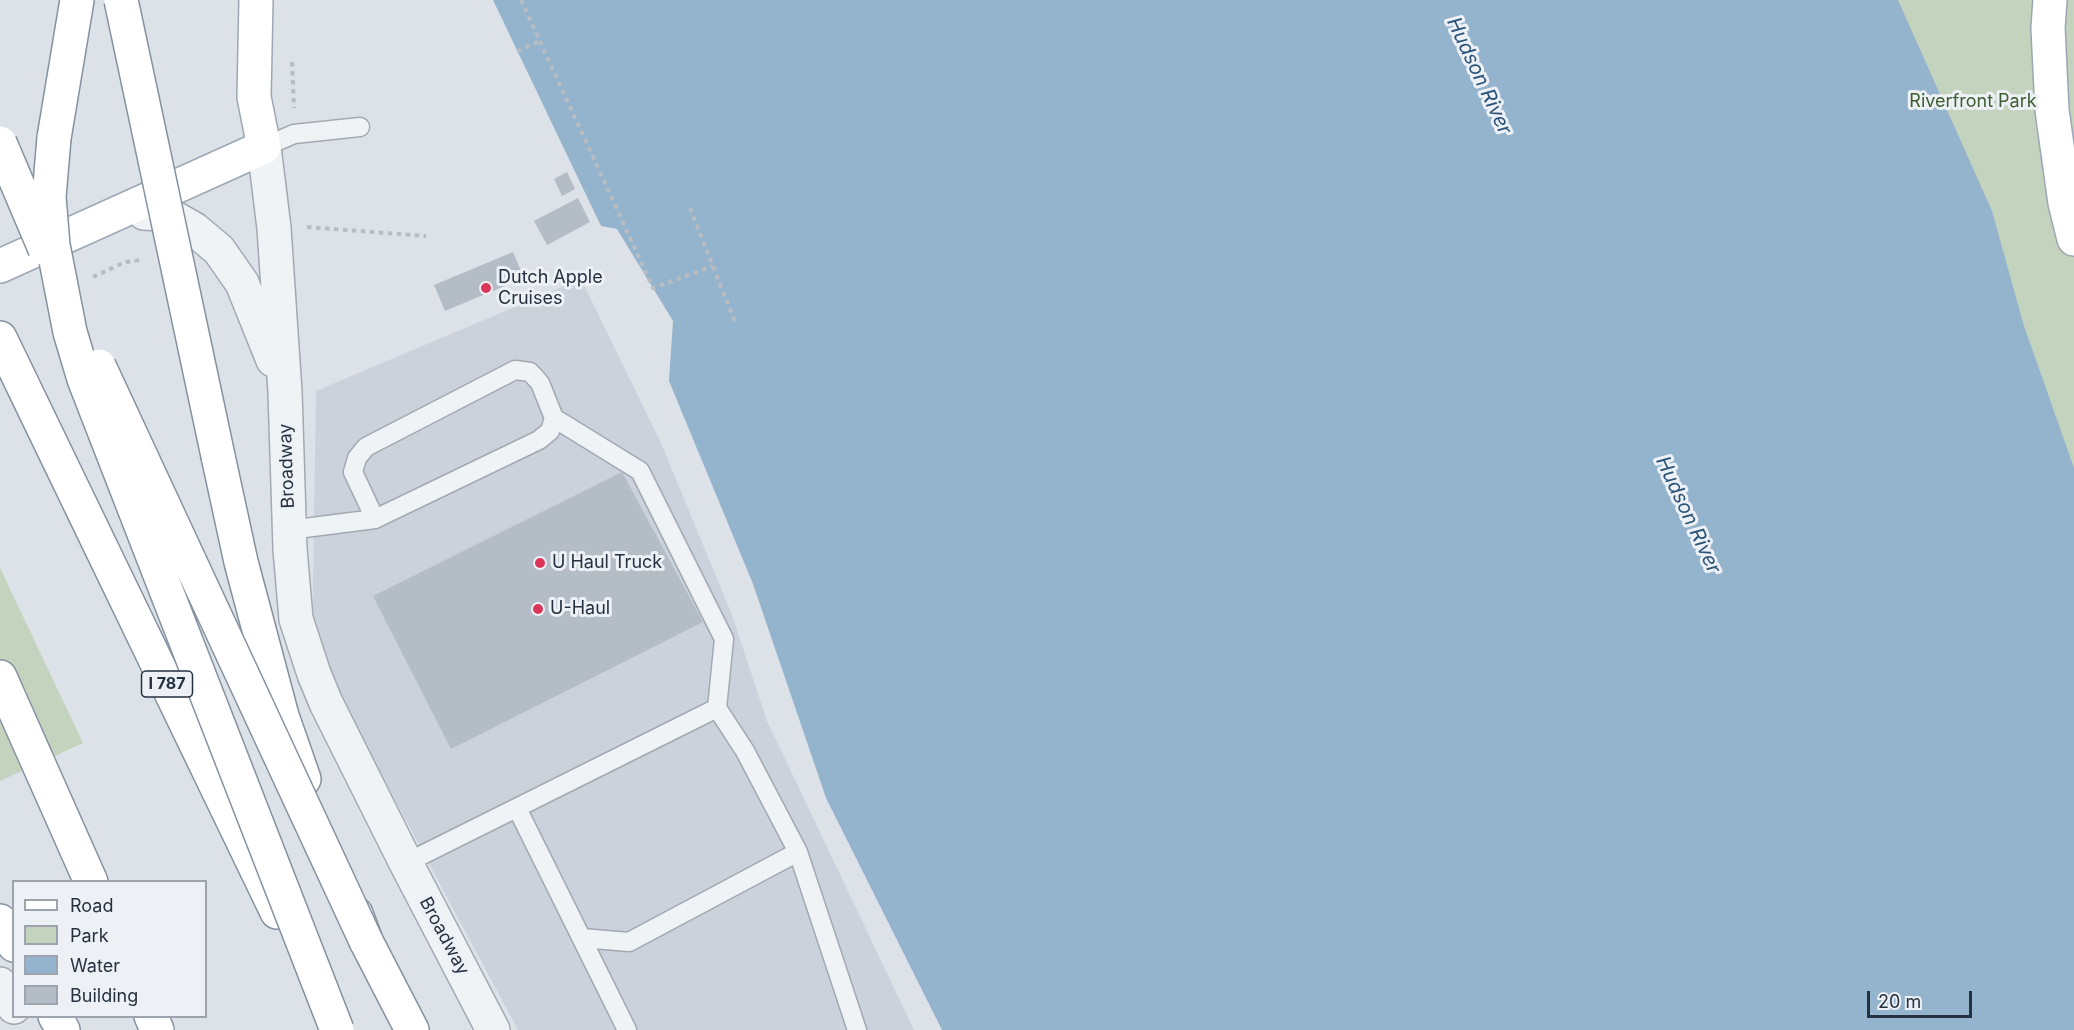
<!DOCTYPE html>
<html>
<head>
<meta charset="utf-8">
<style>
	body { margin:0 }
	#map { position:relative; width:2074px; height:1030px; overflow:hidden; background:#dde2e8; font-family:Inter,sans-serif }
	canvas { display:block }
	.legend { position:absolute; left:12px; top:880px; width:195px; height:138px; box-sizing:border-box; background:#edf1f6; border:2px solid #9da4ad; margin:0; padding:8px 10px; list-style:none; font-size:18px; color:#253140 }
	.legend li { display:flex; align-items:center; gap:12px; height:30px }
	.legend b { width:30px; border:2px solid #9da4ad }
	.scale { position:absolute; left:1867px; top:991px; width:105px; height:27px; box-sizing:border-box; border:3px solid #253140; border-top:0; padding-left:8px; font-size:18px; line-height:21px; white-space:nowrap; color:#253140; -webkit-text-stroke:4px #edf1f6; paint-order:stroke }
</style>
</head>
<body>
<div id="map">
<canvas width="2074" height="1030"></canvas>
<ul class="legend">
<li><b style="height:8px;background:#fff"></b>Road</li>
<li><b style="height:16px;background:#c4d3bd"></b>Park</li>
<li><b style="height:16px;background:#94b3cc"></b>Water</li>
<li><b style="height:16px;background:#b4bcc6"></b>Building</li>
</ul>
<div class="scale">20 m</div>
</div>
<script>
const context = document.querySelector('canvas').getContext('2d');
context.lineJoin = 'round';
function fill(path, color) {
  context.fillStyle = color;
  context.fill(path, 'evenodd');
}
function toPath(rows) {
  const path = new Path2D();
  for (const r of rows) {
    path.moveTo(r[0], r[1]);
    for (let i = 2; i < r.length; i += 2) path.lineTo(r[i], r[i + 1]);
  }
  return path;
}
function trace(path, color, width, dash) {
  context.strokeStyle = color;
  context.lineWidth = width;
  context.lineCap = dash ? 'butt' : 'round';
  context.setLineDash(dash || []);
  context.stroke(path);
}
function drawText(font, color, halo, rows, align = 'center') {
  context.font = font + ' Inter,sans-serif';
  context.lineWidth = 6;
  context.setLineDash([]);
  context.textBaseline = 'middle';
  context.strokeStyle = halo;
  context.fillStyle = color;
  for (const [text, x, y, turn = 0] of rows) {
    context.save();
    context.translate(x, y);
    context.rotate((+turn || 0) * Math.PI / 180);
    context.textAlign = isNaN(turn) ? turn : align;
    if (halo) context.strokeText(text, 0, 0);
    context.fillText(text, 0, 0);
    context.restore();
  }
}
fill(toPath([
	[581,279,661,443,732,615,767,721,914,1030,518,1030,312,645,316,391]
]), '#cbd2db');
fill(toPath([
	[1836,0,2074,0,2074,470],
	[0,568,83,743,0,781]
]), '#c4d3bd');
fill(toPath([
	[493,0,1898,0,1992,211,2024,326,2074,468,2074,1030,942,1030,826,798,753,584,669,381,673,321,617,229,601,226]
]), '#94b3cc');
fill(toPath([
	[567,172,575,189,562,196,554,179],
	[578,198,590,222,547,245,534,221],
	[513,252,524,278,445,311,434,285],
	[622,472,703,622,451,749,373,596]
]), '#b4bcc6');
const service = toPath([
	[264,147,294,134,360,127],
	[554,418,640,471,724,639,717,708,745,751,798,852,857,1030],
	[289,530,375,519,539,440,550,431,554,418,540,383,530,372,515,370,366,447,357,458,353,472,375,519],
	[517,808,627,1030],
	[406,863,717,708],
	[582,938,629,942,798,852]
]);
const minor = toPath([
	[0,984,14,1007]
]);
const tertiary = toPath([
	[264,147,274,228,285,392,290,549,296,619,314,674,326,703,406,863,493,1030],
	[144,213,159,214,173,217,194,229,219,250,242,283,273,360]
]);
const primary = toPath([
	[2050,0,2048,28,2052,110,2065,203,2074,239],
	[0,266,264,147,254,97,256,0]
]);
const motorway = toPath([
	[54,138,77,0],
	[0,338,277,912],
	[218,456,241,562,282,716,304,779],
	[0,677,91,882],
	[356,914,366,941,412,1030],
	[0,921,14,945],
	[55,1016,63,1030],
	[151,1016,157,1030]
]);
trace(service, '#a2a9b2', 21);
trace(minor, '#a2a9b2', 36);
trace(tertiary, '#a2a9b2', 36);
trace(primary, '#9ba7b5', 36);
trace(motorway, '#8391a0', 36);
trace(toPath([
	[521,0,653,288,713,266],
	[517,51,540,41],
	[292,62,294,108],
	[690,208,735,322],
	[307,227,426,236],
	[93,277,125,262,142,260]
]), '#b7bdc3', 4, [4.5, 4.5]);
trace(service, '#f0f3f6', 18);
trace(minor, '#f0f3f6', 33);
trace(tertiary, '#f0f3f6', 33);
trace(primary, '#fff', 33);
trace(motorway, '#fff', 33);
const motorwayBridge = toPath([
	[121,0,218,456],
	[54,138,49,197,53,245,70,332,84,379,337,1030],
	[0,143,45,249],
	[99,366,366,941]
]);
trace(motorwayBridge, '#8391a0', 36, []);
trace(motorwayBridge, '#fff', 33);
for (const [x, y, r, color] of [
	[486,288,6,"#db3559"],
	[540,563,6,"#db3559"],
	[538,609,6,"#db3559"]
]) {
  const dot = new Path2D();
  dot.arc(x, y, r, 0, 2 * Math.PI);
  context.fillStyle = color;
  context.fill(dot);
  trace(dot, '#edf1f6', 2);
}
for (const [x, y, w] of [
	[167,684,51]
]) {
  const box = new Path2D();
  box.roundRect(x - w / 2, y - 13, w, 26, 4.5);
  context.fillStyle = '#edf1f6';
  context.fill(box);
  trace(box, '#253140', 1.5);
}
drawText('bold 16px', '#253140', null, [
	["I 787",167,684]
]);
drawText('18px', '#3d5d31', '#edf1f6', [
	["Riverfront Park",1973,102]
]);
drawText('18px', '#253140', '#edf1f6', [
	["Dutch Apple",498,278],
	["Cruises",498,299],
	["U Haul Truck",552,563],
	["U-Haul",550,609]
], 'left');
drawText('18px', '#253140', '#edf1f6', [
	["Broadway",287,466,-92],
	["Broadway",444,936,62]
]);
drawText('italic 20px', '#2b5378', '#edf1f6', [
	["Hudson River",1479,76,65],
	["Hudson River",1688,515,65]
]);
</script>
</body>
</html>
